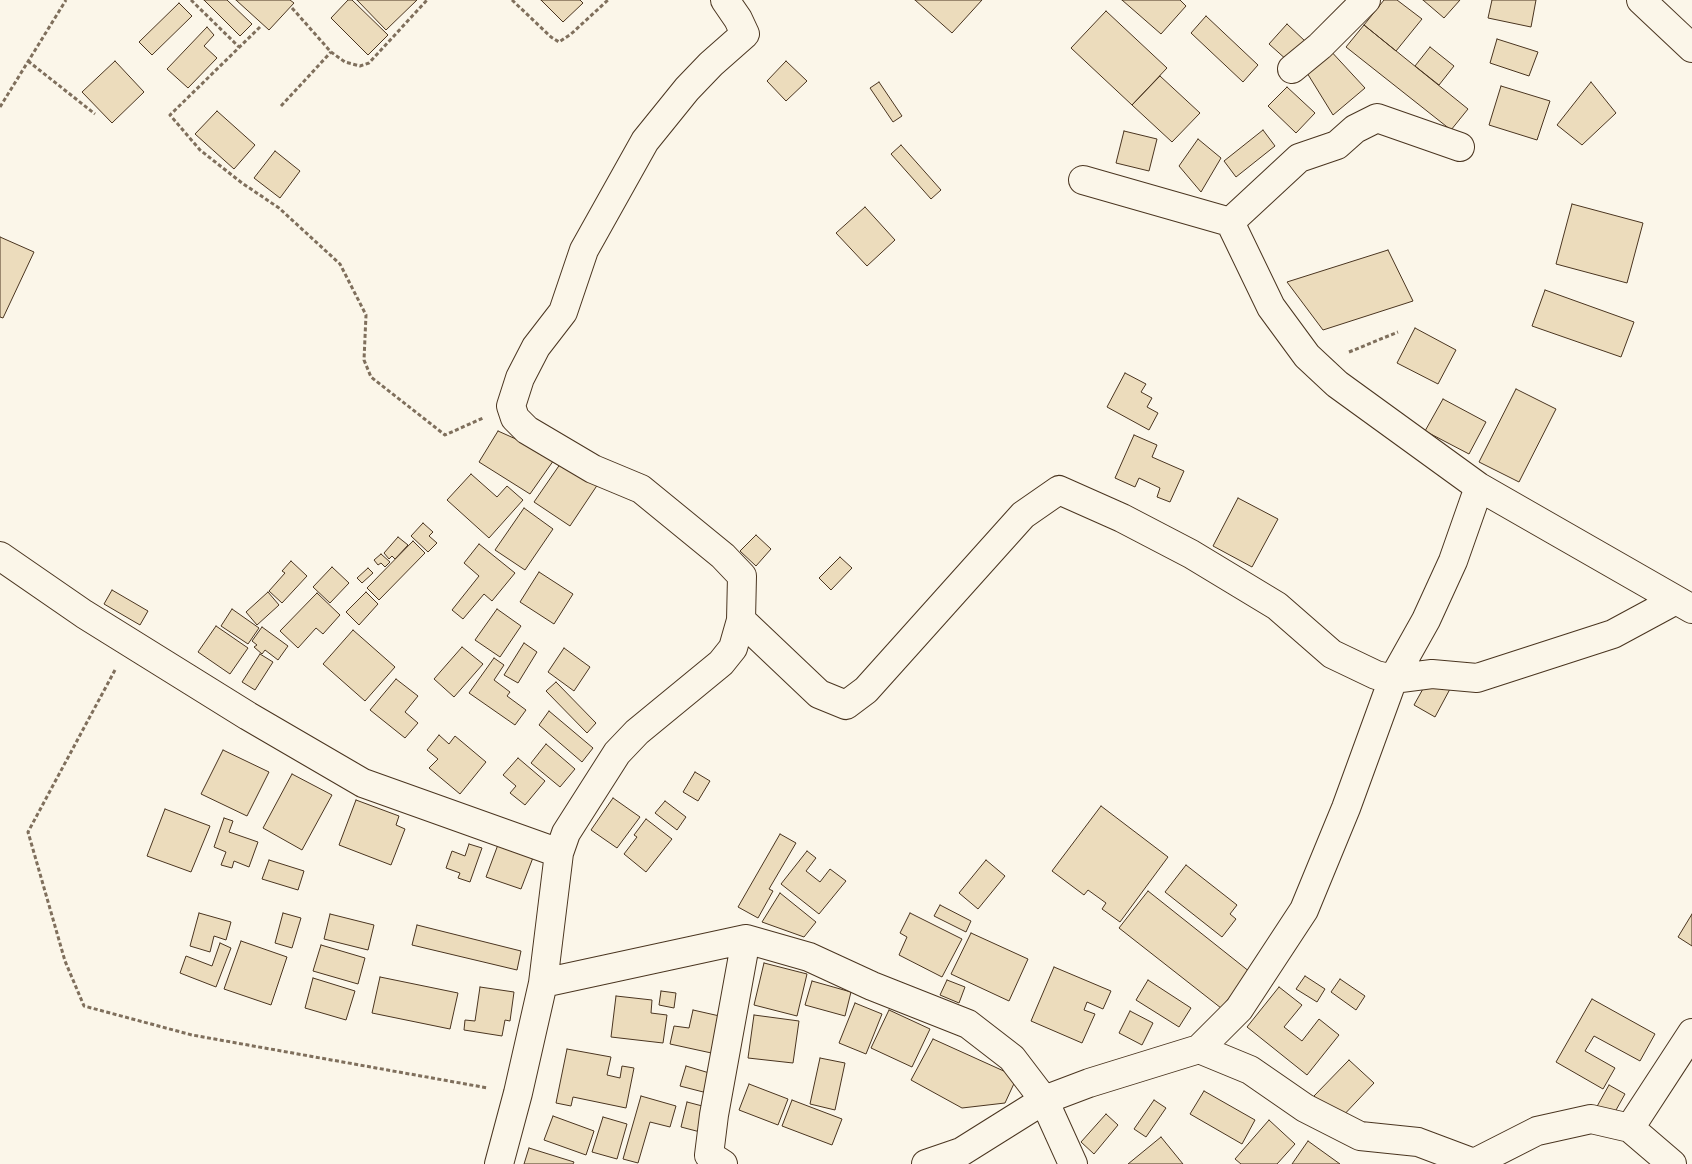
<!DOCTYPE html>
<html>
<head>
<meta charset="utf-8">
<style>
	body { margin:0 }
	canvas { display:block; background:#fbf6e9 }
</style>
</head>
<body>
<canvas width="1692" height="1164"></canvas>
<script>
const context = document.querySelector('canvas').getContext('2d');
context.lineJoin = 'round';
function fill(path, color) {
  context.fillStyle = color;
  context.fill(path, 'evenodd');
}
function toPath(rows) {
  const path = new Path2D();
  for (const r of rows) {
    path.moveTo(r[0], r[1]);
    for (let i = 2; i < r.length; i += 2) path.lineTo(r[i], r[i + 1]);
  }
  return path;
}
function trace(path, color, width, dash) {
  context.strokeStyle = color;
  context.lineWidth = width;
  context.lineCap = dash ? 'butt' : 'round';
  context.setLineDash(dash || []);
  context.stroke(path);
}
const building = toPath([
	[204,0,227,0,252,24,240,36,204,0],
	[236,0,290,0,294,3,269,30,236,0],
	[348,0,352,0,388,35,368,55,331,18,348,0],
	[357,0,417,0,386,30,357,0],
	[541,0,580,0,583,3,563,22,541,0],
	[915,0,982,0,952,33,915,0],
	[1122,0,1180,0,1186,6,1161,34,1122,0],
	[1384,0,1397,0,1422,19,1396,51,1364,25,1384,0],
	[1423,0,1460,0,1444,18,1423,0],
	[1492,0,1536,0,1531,27,1488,18,1492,0],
	[179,3,192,16,152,55,139,42,179,3],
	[1106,11,1167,68,1132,105,1071,48,1106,11],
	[1206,16,1258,65,1243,82,1191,33,1206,16],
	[1287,24,1306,42,1288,61,1269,44,1287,24],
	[1364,25,1468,109,1451,130,1346,47,1364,25],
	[207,27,214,35,204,46,217,58,188,88,167,69,207,27],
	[1497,39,1538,52,1529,76,1490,63,1497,39],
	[1430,47,1454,66,1439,85,1415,66,1430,47],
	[1328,48,1365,88,1333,115,1304,68,1328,48],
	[115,61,144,92,112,123,82,92,115,61],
	[786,61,807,81,786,101,767,81,786,61],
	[1160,76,1200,113,1172,142,1132,105,1160,76],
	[879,82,902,116,893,122,870,88,879,82],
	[1591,82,1616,113,1582,145,1557,125,1591,82],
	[1501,86,1550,101,1537,140,1489,125,1501,86],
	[1287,87,1315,113,1296,133,1268,106,1287,87],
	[217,111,255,145,234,169,195,134,217,111],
	[1263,130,1275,146,1236,177,1224,161,1263,130],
	[1124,131,1157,139,1149,171,1116,163,1124,131],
	[1198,139,1221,158,1201,192,1179,166,1198,139],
	[901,145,941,190,931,199,891,154,901,145],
	[275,151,300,171,280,198,254,178,275,151],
	[1572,204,1643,223,1627,283,1556,264,1572,204],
	[865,207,895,240,867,266,836,233,865,207],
	[0,237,34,252,3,318,0,317,0,237],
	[1388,250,1413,301,1323,330,1287,282,1388,250],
	[1545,290,1634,322,1621,357,1532,326,1545,290],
	[1415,328,1456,350,1438,384,1397,363,1415,328],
	[1125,373,1146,384,1141,392,1152,398,1147,407,1158,413,1149,430,1107,407,1125,373],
	[1516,389,1556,409,1519,482,1479,462,1516,389],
	[1443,399,1486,422,1469,454,1425,431,1443,399],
	[498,431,556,457,530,494,479,462,498,431],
	[1134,435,1157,445,1152,457,1184,471,1170,502,1157,497,1160,488,1139,478,1135,487,1115,478,1134,435],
	[565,457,600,481,570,526,534,502,565,457],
	[471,474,497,497,507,486,523,500,489,538,447,500,471,474],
	[1238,498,1278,519,1252,567,1213,546,1238,498],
	[524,508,553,529,525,570,495,550,524,508],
	[423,523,433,532,429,536,437,543,428,552,411,536,423,523],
	[756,535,771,549,756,566,740,551,756,535],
	[398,537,408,545,395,559,392,556,389,559,384,553,398,537],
	[413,541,425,553,379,600,367,588,413,541],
	[479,544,515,573,492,601,484,594,463,619,452,610,479,576,464,563,479,544],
	[381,554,390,562,385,567,381,563,378,565,374,560,381,554],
	[840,557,852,568,831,590,819,578,840,557],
	[291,561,307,576,282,603,269,591,285,573,282,571,291,561],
	[332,567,349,583,330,603,313,587,332,567],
	[368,568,373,573,362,583,357,578,368,568],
	[539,572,573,594,554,624,520,602,539,572],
	[112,590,148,611,140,625,104,604,112,590],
	[268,592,279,605,257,625,246,612,268,592],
	[366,592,378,604,359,625,346,612,366,592],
	[317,593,340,615,323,634,316,628,298,648,280,631,317,593],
	[232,609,259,628,248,644,221,626,232,609],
	[497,609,521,626,500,657,475,640,497,609],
	[216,626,248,648,230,674,198,652,216,626],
	[262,627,288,646,278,660,265,650,262,654,254,647,257,645,252,641,262,627],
	[353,630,395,667,365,701,323,664,353,630],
	[524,643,537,652,518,683,504,675,524,643],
	[462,647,483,664,454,697,434,679,462,647],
	[564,648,590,667,574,691,548,672,564,648],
	[260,654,273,662,255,690,242,682,260,654],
	[494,658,504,665,494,680,510,692,507,696,526,710,515,725,469,693,494,658],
	[1429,678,1450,689,1435,717,1414,705,1429,678],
	[396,679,418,696,405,712,418,723,405,738,370,710,396,679],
	[556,682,596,723,587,733,546,691,556,682],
	[549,711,593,748,582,762,539,725,549,711],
	[439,735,449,744,455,736,486,762,460,794,429,768,438,759,427,750,439,735],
	[546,744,575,769,560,787,531,763,546,744],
	[223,750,269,772,247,816,201,794,223,750],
	[518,758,545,781,525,805,510,793,516,786,503,775,518,758],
	[695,772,710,781,698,801,683,792,695,772],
	[292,774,332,795,302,850,263,828,292,774],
	[613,798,640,817,617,848,591,830,613,798],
	[356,800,399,816,396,825,405,829,391,865,339,845,356,800],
	[665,801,686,817,677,830,655,813,665,801],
	[1101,806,1168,857,1120,922,1102,909,1106,903,1088,890,1084,895,1052,871,1101,806],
	[165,809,210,826,191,872,147,856,165,809],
	[224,818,233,821,229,832,258,842,249,867,234,861,232,868,221,865,226,852,214,847,224,818],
	[646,819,672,839,646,872,624,854,637,837,634,835,646,819],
	[780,834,796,843,769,889,773,891,758,918,738,907,780,834],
	[499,842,534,855,521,889,486,877,499,842],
	[469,844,482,848,470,882,458,878,460,873,446,868,452,851,465,856,469,844],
	[807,851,816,858,806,871,820,882,830,869,846,881,819,914,781,884,807,851],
	[269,860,304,871,298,890,262,879,269,860],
	[986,860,1005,876,978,909,959,893,986,860],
	[1186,865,1237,905,1230,914,1236,919,1222,937,1165,892,1186,865],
	[1148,891,1250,972,1221,1008,1119,928,1148,891],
	[780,893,816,922,804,937,762,922,780,893],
	[940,905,971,921,966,932,934,916,940,905],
	[199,913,231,922,226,940,214,936,210,952,190,946,199,913],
	[283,913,301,918,292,948,275,943,283,913],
	[910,913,962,939,942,977,899,955,907,937,900,933,910,913],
	[330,914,374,925,368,950,324,939,330,914],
	[1692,914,1692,946,1678,937,1692,914],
	[417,925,521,951,517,970,412,945,417,925],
	[971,933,1028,959,1009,1001,951,974,971,933],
	[241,941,287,957,271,1005,224,989,241,941],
	[220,943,231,948,216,987,180,973,186,956,212,966,220,943],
	[321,945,365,958,358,984,313,971,321,945],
	[764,963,807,974,797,1016,754,1005,764,963],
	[1054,967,1111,991,1103,1009,1087,1002,1084,1010,1095,1014,1082,1043,1031,1021,1054,967],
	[1305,976,1325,989,1317,1002,1296,989,1305,976],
	[380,977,458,993,450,1029,372,1013,380,977],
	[313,978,355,991,346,1020,305,1008,313,978],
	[1340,979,1365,996,1356,1010,1331,992,1340,979],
	[947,980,965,987,959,1003,940,995,947,980],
	[1148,980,1191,1008,1179,1027,1136,1000,1148,980],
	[812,981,851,992,845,1016,805,1005,812,981],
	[480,987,514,992,510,1021,505,1020,502,1036,464,1030,465,1020,475,1021,480,987],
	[1279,987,1302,1005,1284,1027,1302,1041,1319,1019,1339,1035,1307,1075,1247,1027,1279,987],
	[661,991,676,993,674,1008,659,1005,661,991],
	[616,996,652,1000,651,1013,667,1015,663,1043,611,1037,616,996],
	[1592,999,1655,1034,1640,1061,1594,1036,1585,1051,1615,1068,1603,1089,1556,1062,1592,999],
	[855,1003,882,1014,866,1054,839,1043,855,1003],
	[693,1010,724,1017,716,1054,670,1044,674,1026,689,1028,693,1010],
	[889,1010,930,1029,912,1067,871,1048,889,1010],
	[1130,1011,1153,1023,1142,1045,1119,1033,1130,1011],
	[754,1015,799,1021,793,1063,748,1058,754,1015],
	[933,1039,1017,1077,1005,1103,962,1108,911,1080,933,1039],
	[567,1049,611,1057,607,1075,620,1078,622,1066,634,1068,626,1108,573,1097,571,1106,556,1103,567,1049],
	[820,1058,845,1063,835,1110,810,1104,820,1058],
	[1349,1060,1374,1083,1339,1120,1314,1096,1349,1060],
	[686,1066,716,1075,711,1094,680,1086,686,1066],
	[749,1084,788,1099,778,1125,739,1110,749,1084],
	[1609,1085,1625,1094,1611,1119,1595,1110,1609,1085],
	[1204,1091,1255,1120,1242,1144,1190,1114,1204,1091],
	[641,1096,676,1106,670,1127,650,1122,638,1163,623,1159,641,1096],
	[792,1100,842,1119,832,1145,782,1126,792,1100],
	[1154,1100,1166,1108,1146,1137,1134,1129,1154,1100],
	[687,1102,710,1108,704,1133,681,1127,687,1102],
	[1106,1114,1118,1125,1094,1154,1081,1142,1106,1114],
	[553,1116,594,1131,586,1155,544,1140,553,1116],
	[603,1117,627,1124,617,1159,592,1152,603,1117],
	[1269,1120,1295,1144,1277,1164,1241,1164,1235,1159,1269,1120],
	[1161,1137,1183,1164,1128,1164,1161,1137],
	[1308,1141,1340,1164,1292,1164,1308,1141],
	[529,1148,574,1162,573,1164,524,1164,529,1148]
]);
fill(building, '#ecdcbc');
trace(building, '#4a3520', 1);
const street = toPath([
	[1641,0,1692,48],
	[1292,69,1320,46,1366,0],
	[1460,147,1377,118,1355,129,1337,145,1299,158,1230,222,1271,307,1307,356,1337,384,1479,487,1692,609],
	[1083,180,1230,222],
	[0,556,84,614,248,716,363,783,559,853],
	[741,620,819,694,846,705,866,690,1023,515,1059,490,1122,518,1191,554,1277,606,1332,654,1376,675,1393,679,1426,620,1453,561,1479,487],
	[543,983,746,939,809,957,872,986,968,1024,1012,1058,1044,1100,1073,1164],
	[1199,1049,1239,1009,1304,910,1346,808,1393,679,1432,674,1477,678,1613,634,1676,600],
	[1630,1128,1692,1033],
	[499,1164,518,1093,543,983,559,853,566,833,617,753,637,732,721,663,733,648,741,620,742,576,723,556,641,489,593,469,527,430,515,418,511,406,520,378,536,347,563,312,584,250,645,141,687,89,711,64,745,34,738,19,725,0],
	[723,1164,709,1155,714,1115,746,939],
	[926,1164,961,1152,1044,1100,1089,1083,1199,1049,1250,1070,1305,1108,1360,1136,1418,1142,1474,1163,1537,1131,1591,1119,1630,1128,1672,1164]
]);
trace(street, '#4a3520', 30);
trace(toPath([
	[191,0,239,47],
	[512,0,551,37,559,42,571,34,608,0],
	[292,8,331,52,345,62,360,66,369,63,427,0],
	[260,27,170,115,200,150,242,183,279,208,340,264,366,315,364,360,371,377,445,435,483,418],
	[28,61,95,114],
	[281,106,331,52],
	[0,107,66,0],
	[1349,352,1398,332],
	[115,670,28,832,65,961,84,1006,192,1035,488,1088]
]), '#7f6f5c', 3, [4, 2.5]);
trace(street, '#fbf6e9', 28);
</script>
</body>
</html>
